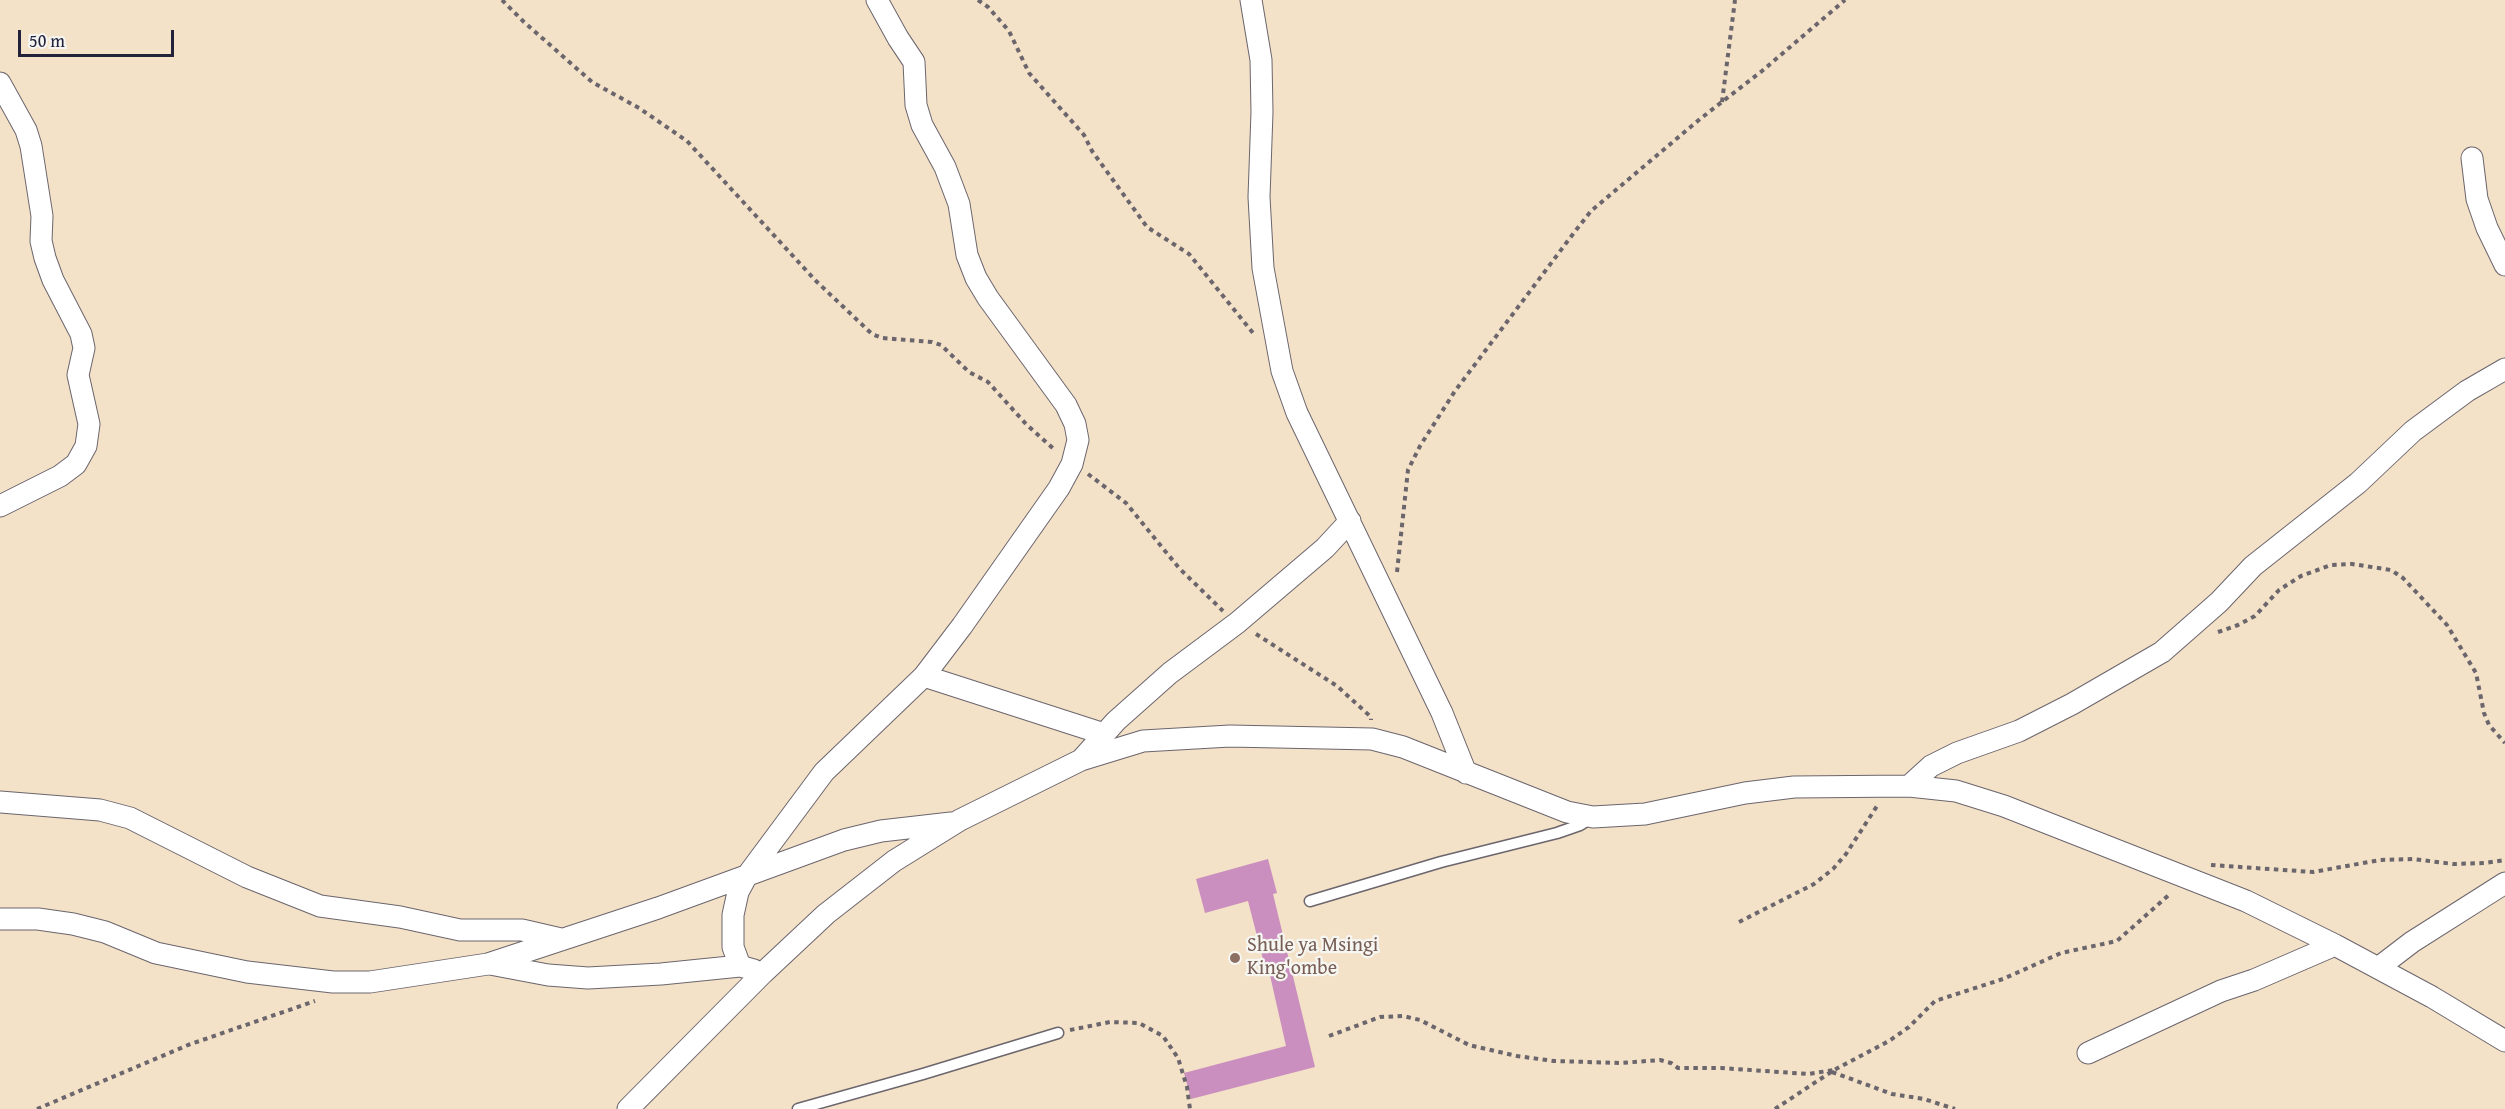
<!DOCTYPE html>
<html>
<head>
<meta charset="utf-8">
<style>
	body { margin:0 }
	#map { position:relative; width:2505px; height:1109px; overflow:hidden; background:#f3e1c8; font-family:"Gentium Book Plus",serif }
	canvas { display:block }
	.scale { position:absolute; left:18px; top:30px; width:156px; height:27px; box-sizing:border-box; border:3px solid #22223b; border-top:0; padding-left:8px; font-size:18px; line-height:21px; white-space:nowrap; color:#22223b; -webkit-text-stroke:4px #f6f6f2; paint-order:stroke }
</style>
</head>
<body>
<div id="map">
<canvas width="2505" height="1109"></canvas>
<div class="scale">50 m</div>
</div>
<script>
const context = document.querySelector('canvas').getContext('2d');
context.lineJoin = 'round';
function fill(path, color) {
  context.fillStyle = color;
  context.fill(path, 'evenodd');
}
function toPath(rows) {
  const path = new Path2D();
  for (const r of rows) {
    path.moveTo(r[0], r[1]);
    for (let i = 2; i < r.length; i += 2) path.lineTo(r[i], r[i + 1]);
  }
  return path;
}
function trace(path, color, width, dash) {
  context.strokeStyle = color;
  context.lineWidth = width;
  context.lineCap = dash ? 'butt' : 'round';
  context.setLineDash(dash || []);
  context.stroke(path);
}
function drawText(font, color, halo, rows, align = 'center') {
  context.font = font + ' "Gentium Book Plus",serif';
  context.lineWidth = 4.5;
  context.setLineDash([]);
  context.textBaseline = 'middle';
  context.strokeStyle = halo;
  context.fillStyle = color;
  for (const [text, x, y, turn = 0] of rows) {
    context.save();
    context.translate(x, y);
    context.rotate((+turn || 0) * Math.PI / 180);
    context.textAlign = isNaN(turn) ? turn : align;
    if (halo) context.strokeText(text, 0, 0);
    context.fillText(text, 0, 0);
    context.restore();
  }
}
fill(toPath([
	[1268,859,1277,893,1273,894,1315,1067,1191,1099,1184,1073,1286,1046,1267,962,1264,963,1248,901,1205,913,1196,879]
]), '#ca8fbe');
const lane = toPath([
	[1310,901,1441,862,1557,833,1580,825,1591,818],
	[798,1109,923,1074,1058,1033]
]);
const street = toPath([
	[1251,0,1261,60,1262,112,1259,197,1263,268,1282,371,1297,413,1442,713,1466,773],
	[0,83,26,130,31,146,42,216,41,241,45,258,53,280,81,334,84,348,78,375,89,424,86,446,76,464,60,476,0,506],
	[2472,158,2477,199,2487,228,2505,265],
	[924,676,1104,734],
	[1082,759,1116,721,1170,673,1237,623,1325,548,1350,521],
	[1909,786,1931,766,1957,753,2019,731,2072,704,2162,652,2219,602,2253,566,2358,483,2413,431,2467,391,2505,369],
	[0,802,100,810,130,818,247,877,320,906,400,917,460,930,522,930,561,939],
	[0,919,38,919,73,924,105,932,156,953,247,972,333,982,370,982,488,964,658,908,844,840,881,831,951,823],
	[490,964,548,975,588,978,661,974,740,966,754,970],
	[740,966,733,947,733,915,738,892,746,877,824,772,924,676,962,626,1059,488,1072,464,1078,440,1075,424,1066,405,988,298,976,278,967,255,959,204,945,167,922,125,916,105,914,62,898,38,877,0],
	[2378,968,2412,942,2505,883],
	[2088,1053,2221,991,2254,980,2335,945],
	[628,1109,763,973,826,914,894,861,960,820,1081,760,1143,741,1230,736,1372,739,1403,747,1567,812,1593,817,1645,814,1745,793,1794,787,1909,786,1956,791,2004,806,2246,901,2335,945,2432,997,2505,1041]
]);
trace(lane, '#6b656c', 13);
trace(street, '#6b656c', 23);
trace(toPath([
	[502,0,524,22,592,82,639,108,687,141,816,281,872,334,882,338,932,342,941,345,969,372,988,382,1026,424,1055,450],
	[978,0,988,7,1009,31,1029,73,1084,135,1092,151,1147,227,1189,254,1253,333],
	[1722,102,1735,0],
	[1088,474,1126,503,1179,568,1223,611],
	[1397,572,1408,470,1420,446,1455,391,1573,234,1591,211,1700,119,1762,71,1845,0],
	[2218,632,2238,625,2255,616,2279,590,2301,576,2331,565,2352,564,2391,570,2403,578,2447,625,2476,673,2484,713,2489,725,2505,743],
	[1256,634,1337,686,1371,717,1371,720],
	[2211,865,2313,872,2380,860,2413,859,2453,864,2485,863,2505,860],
	[1739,922,1814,884,1833,869,1846,854,1877,806],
	[1070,1030,1110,1022,1139,1023,1163,1036,1178,1058,1187,1087,1190,1109],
	[1329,1036,1380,1017,1403,1016,1420,1020,1469,1045,1517,1056,1554,1061,1621,1063,1660,1060,1671,1063,1678,1068,1721,1068,1808,1074,1834,1070],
	[1832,1072,1892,1094,1924,1099,1955,1109],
	[37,1109,188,1045,315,1001],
	[1775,1109,1834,1070,1889,1041,1909,1027,1935,1001,2003,979,2061,953,2117,941,2171,893]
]), '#6b656c', 4, [4.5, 4.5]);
trace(lane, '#fff', 10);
trace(street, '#fff', 21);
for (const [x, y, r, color] of [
	[1235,958,6,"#8d6e63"]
]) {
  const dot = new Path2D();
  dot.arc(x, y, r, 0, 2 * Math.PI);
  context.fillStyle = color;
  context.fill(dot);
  trace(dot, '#f6f6f2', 2);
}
drawText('20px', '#785e54', '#f6f6f2', [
	["Shule ya Msingi",1247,946],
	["King'ombe",1247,969]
], 'left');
</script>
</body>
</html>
